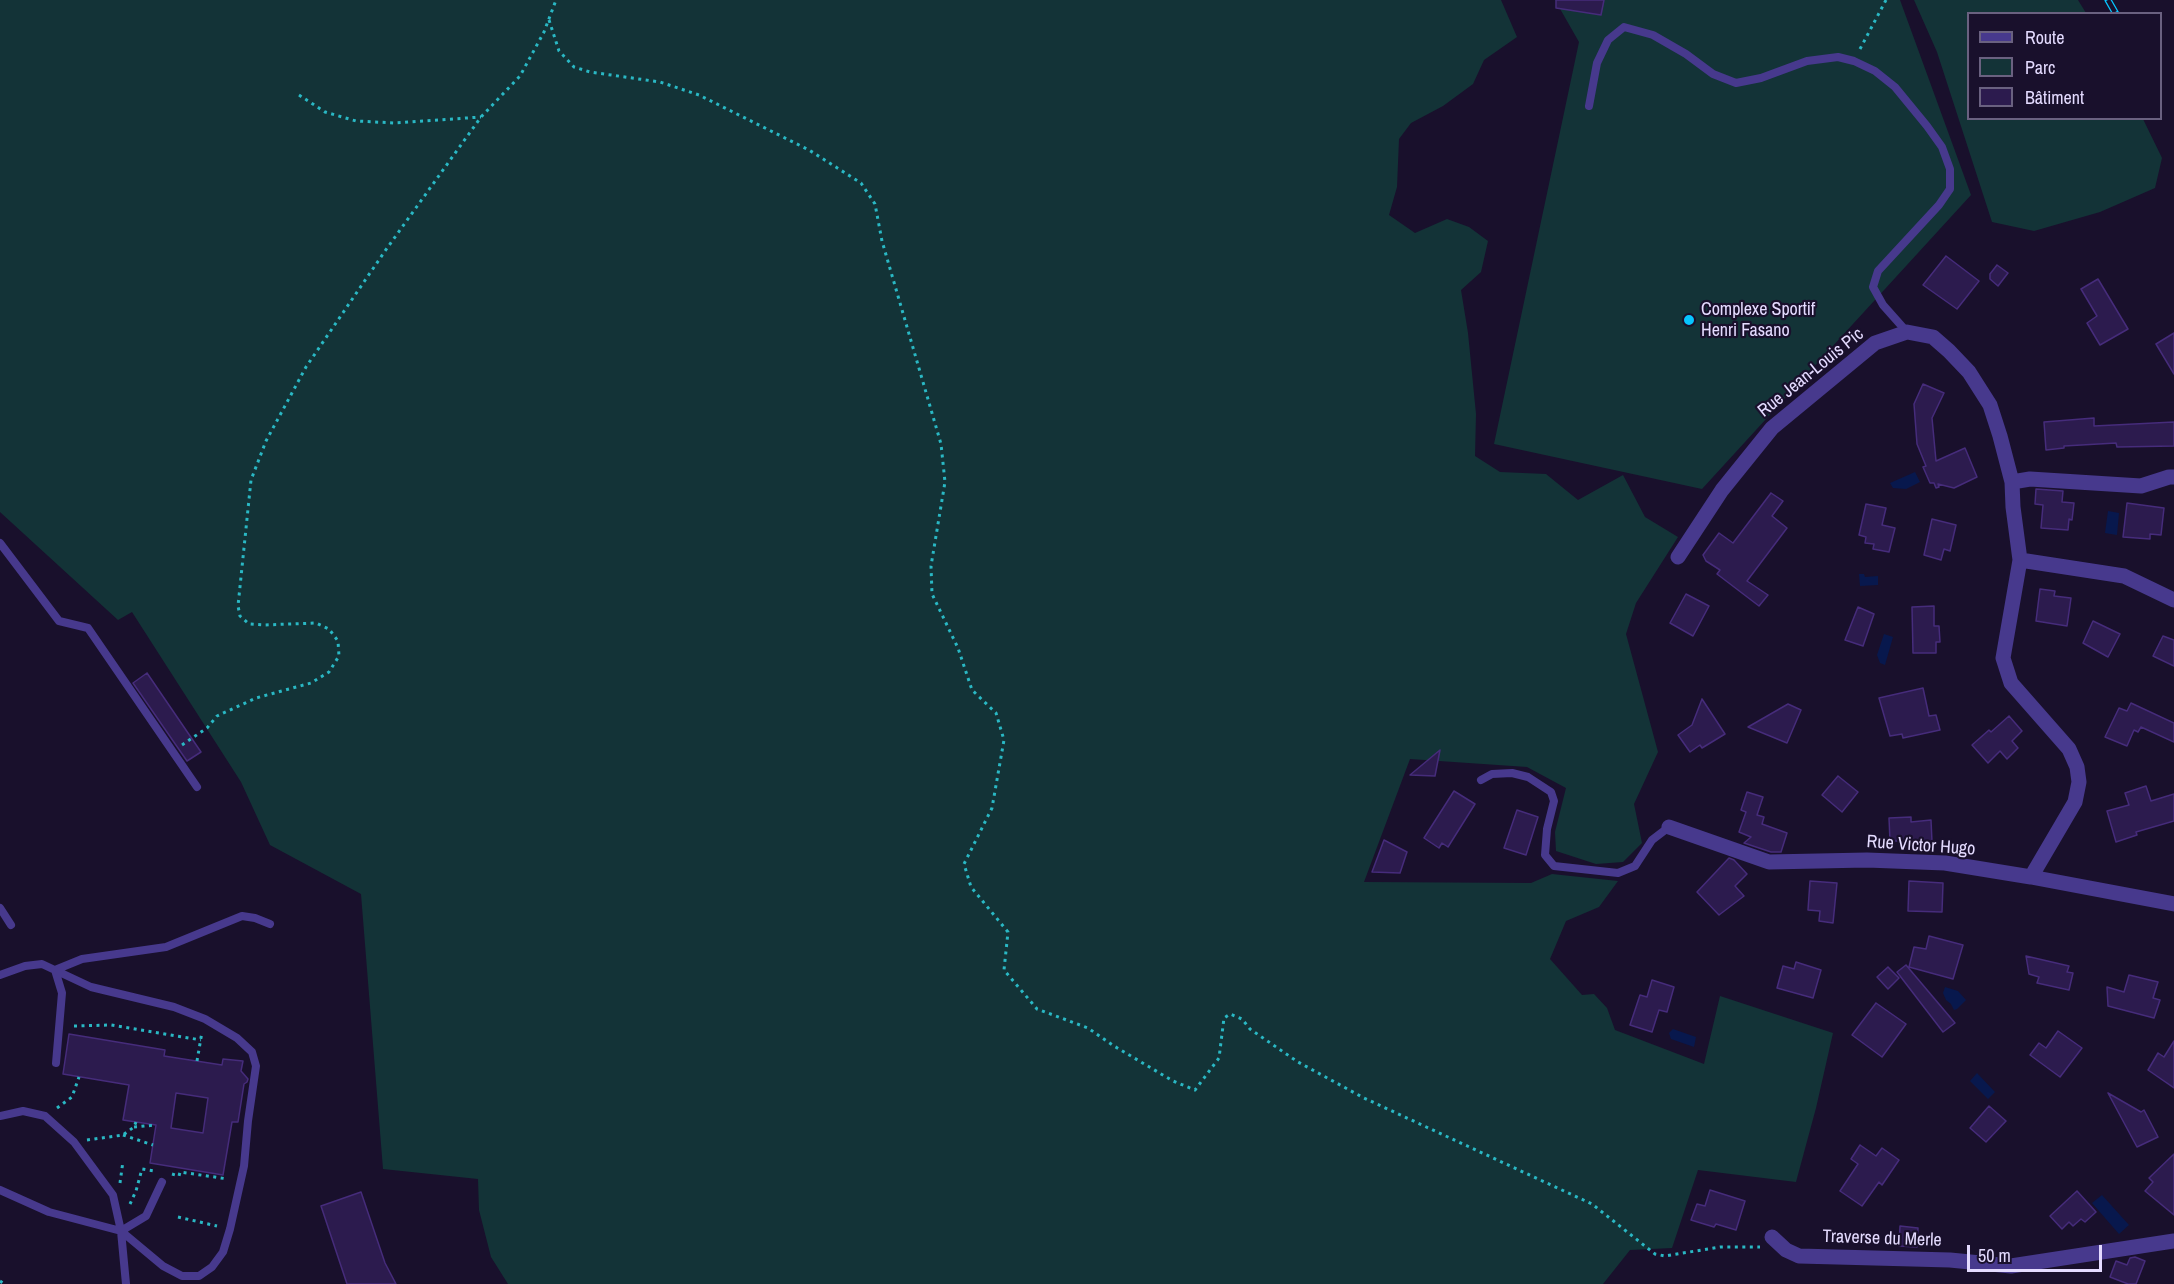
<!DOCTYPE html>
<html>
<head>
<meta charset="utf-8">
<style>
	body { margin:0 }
	#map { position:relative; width:2174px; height:1284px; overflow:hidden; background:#19102c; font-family:"Archivo Narrow",sans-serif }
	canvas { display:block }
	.legend { position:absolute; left:1967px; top:12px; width:195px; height:108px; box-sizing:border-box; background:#19102c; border:2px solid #6a6180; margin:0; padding:8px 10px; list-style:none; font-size:18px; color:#e4dbff }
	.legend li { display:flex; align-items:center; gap:12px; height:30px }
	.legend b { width:30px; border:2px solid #6a6180 }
	.scale { position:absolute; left:1967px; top:1245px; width:135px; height:27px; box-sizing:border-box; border:3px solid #e4dbff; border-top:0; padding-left:8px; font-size:18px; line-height:21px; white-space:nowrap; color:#e4dbff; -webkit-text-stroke:4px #19102c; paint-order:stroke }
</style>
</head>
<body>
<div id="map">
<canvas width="2174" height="1284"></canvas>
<ul class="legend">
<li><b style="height:8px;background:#47398d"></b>Route</li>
<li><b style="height:16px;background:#133337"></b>Parc</li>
<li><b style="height:16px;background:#2c1b4e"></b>Bâtiment</li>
</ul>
<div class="scale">50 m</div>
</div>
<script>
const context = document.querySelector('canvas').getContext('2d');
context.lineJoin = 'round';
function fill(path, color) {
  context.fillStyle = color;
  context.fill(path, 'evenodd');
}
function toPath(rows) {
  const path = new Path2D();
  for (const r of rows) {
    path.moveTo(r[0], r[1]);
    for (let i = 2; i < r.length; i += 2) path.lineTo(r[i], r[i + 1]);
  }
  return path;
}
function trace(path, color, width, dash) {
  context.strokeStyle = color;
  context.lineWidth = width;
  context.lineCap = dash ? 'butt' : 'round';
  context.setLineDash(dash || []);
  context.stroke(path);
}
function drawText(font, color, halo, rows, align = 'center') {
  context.font = font + ' "Archivo Narrow",sans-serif';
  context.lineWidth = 4.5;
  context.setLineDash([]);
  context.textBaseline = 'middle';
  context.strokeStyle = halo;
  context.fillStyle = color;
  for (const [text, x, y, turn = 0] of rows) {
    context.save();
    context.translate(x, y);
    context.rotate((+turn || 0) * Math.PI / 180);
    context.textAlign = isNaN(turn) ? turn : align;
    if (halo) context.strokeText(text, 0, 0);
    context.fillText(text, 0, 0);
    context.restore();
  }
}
fill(toPath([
	[0,0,1501,0,1517,37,1484,60,1473,84,1443,106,1411,123,1399,139,1397,187,1389,215,1415,233,1447,219,1469,227,1488,241,1481,272,1461,290,1468,333,1476,414,1475,456,1500,472,1546,474,1578,500,1623,475,1645,517,1678,537,1636,603,1626,634,1658,752,1634,804,1642,843,1623,862,1596,864,1556,851,1555,832,1566,788,1527,767,1410,759,1364,882,1531,883,1552,874,1618,881,1599,907,1566,921,1550,959,1582,995,1594,994,1607,1008,1615,1030,1704,1064,1720,996,1833,1033,1816,1108,1796,1182,1698,1170,1672,1248,1630,1250,1603,1284,508,1284,491,1257,479,1210,478,1179,383,1169,361,894,270,845,241,782,132,612,118,620,0,512],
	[1555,0,1900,0,1971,195,1702,489,1494,444,1579,42],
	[1914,0,2078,0,2086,13,1968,14,1968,118,2143,119,2162,158,2155,188,2100,212,2034,231,1992,222,1937,52]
]), '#133337');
fill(toPath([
	[1915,472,1920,482,1906,489,1893,488,1890,483],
	[2108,511,2119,513,2117,535,2105,533],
	[1859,574,1864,574,1865,577,1878,576,1878,585,1860,586],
	[1884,634,1893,637,1885,665,1880,663,1877,655],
	[1945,987,1958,991,1966,1000,1957,1009,1954,1010,1951,1004,1946,1000,1943,993],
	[1673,1029,1696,1037,1694,1047,1671,1039,1669,1033],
	[1977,1073,1995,1092,1988,1099,1970,1081],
	[2102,1195,2129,1225,2119,1234,2092,1203]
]), '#08184d');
const building = toPath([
	[1556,0,1604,0,1601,15,1556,8,1556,0],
	[1946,256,1979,281,1957,309,1923,285,1946,256],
	[1997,265,2008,273,1998,286,1990,279,1990,274,1997,265],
	[2098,279,2128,329,2100,345,2087,323,2097,316,2081,289,2098,279],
	[2174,333,2174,374,2156,344,2174,333],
	[1923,384,1944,393,1932,418,1936,461,1965,448,1977,477,1954,488,1938,484,1939,487,1936,488,1934,483,1930,483,1923,467,1926,466,1917,444,1914,404,1923,384],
	[2094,418,2094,426,2174,422,2174,446,2117,447,2116,443,2064,446,2064,448,2046,450,2044,422,2094,418],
	[2036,489,2063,491,2062,502,2074,503,2072,520,2069,519,2068,530,2041,528,2043,505,2035,504,2036,489],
	[1771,493,1783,501,1772,516,1787,528,1747,581,1768,595,1759,606,1717,574,1720,570,1706,561,1703,555,1719,533,1733,543,1771,493],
	[2127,503,2164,508,2161,535,2150,534,2150,539,2123,537,2127,503],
	[1866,504,1886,508,1882,525,1895,528,1889,552,1873,549,1874,544,1865,543,1866,537,1859,535,1866,504],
	[1932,519,1956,525,1950,551,1944,549,1941,560,1924,555,1932,519],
	[2040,589,2055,591,2054,596,2071,598,2067,626,2036,621,2040,589],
	[1686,594,1709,606,1693,636,1670,623,1686,594],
	[1934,606,1934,626,1939,626,1940,642,1936,642,1936,653,1913,653,1912,607,1934,606],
	[1858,607,1874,614,1863,646,1845,640,1858,607],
	[2093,621,2120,634,2108,657,2083,643,2093,621],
	[2163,636,2174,640,2174,666,2153,656,2163,636],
	[147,673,201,752,187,761,133,683,147,673],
	[1923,688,1929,716,1936,715,1940,730,1903,738,1902,734,1890,736,1879,698,1923,688],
	[1702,699,1725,734,1702,748,1700,745,1690,752,1678,735,1692,725,1702,699],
	[2131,703,2174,723,2174,742,2141,727,2138,732,2134,730,2127,746,2105,737,2119,708,2127,711,2131,703],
	[1788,704,1801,710,1787,743,1748,727,1788,704],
	[2009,716,2022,731,2012,741,2018,748,2007,759,2000,751,1988,763,1972,745,1989,730,1991,732,2009,716],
	[1440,750,1435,776,1410,775,1440,750],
	[1838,776,1858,792,1842,812,1822,795,1838,776],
	[2146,786,2151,801,2174,794,2174,821,2136,832,2137,835,2116,842,2107,811,2129,805,2125,793,2146,786],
	[1454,791,1475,804,1448,847,1442,843,1439,848,1424,838,1454,791],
	[1747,792,1763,797,1757,815,1764,817,1762,824,1787,833,1781,852,1771,852,1744,843,1751,837,1739,832,1746,812,1741,810,1747,792],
	[1517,810,1538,817,1526,855,1504,848,1517,810],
	[1911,817,1911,822,1931,820,1932,842,1912,843,1913,841,1890,841,1889,818,1911,817],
	[1384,840,1407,852,1400,873,1372,872,1384,840],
	[1729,858,1734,860,1747,874,1735,886,1744,896,1719,915,1697,892,1729,858],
	[1810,881,1837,883,1833,923,1819,921,1820,911,1808,910,1810,881],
	[1909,881,1943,883,1942,912,1908,911,1909,881],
	[1929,936,1963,945,1953,979,1909,967,1914,947,1926,949,1929,936],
	[2026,956,2069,966,2067,972,2073,973,2069,990,2037,983,2039,977,2029,974,2026,956],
	[1796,962,1821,970,1813,998,1777,988,1783,966,1794,969,1796,962],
	[1906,965,1955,1023,1943,1032,1897,972,1906,965],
	[1888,967,1899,978,1888,989,1877,977,1888,967],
	[2129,975,2158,982,2153,998,2160,1000,2154,1018,2108,1006,2107,987,2124,992,2129,975],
	[1652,980,1674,987,1667,1012,1659,1010,1652,1032,1630,1025,1640,995,1647,997,1652,980],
	[1876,1003,1906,1024,1882,1057,1852,1035,1876,1003],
	[2058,1031,2082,1048,2060,1077,2030,1055,2039,1043,2046,1048,2058,1031],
	[69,1034,165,1050,164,1056,222,1065,223,1059,243,1061,241,1071,248,1079,247,1082,244,1084,238,1122,232,1122,223,1175,150,1163,156,1125,123,1120,129,1085,63,1074,69,1034],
	[176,1093,208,1098,203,1133,171,1128,176,1093],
	[2174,1041,2174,1088,2148,1070,2158,1053,2164,1057,2174,1041],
	[2108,1093,2141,1112,2144,1110,2158,1137,2137,1147,2108,1093],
	[1989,1106,2006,1121,1986,1142,1970,1128,1989,1106],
	[1860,1145,1876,1156,1882,1148,1899,1160,1882,1185,1879,1182,1862,1206,1840,1191,1858,1164,1851,1159,1860,1145],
	[2174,1154,2174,1215,2145,1191,2153,1182,2149,1178,2174,1154],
	[1710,1190,1745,1201,1736,1230,1716,1224,1714,1227,1691,1220,1697,1204,1705,1206,1710,1190],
	[2077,1191,2096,1212,2085,1222,2081,1219,2073,1226,2069,1222,2062,1229,2050,1216,2077,1191],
	[361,1192,385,1263,396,1284,347,1284,321,1206,361,1192],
	[1900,1226,1918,1228,1917,1247,1899,1246,1900,1226],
	[2135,1257,2145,1261,2136,1284,2128,1284,2110,1277,2116,1261,2127,1265,2130,1258,2135,1257]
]);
fill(building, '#2c1b4e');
trace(building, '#462c7b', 1.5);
trace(toPath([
	[549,20,559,51,574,67,590,72,660,82,699,95,809,150,861,183,875,204,882,241,941,444,945,482,931,566,932,594,958,648,972,690,996,713,1004,740,992,808,964,864,971,887,1008,932,1004,970,1037,1009,1088,1028,1114,1046,1173,1081,1195,1090,1219,1058,1224,1018,1230,1014,1242,1019,1250,1029,1298,1062,1364,1098,1592,1204,1655,1254,1665,1256,1720,1247,1760,1247],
	[1860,49,1886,0],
	[299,95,325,112,356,121,395,123,481,117],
	[182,745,207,728,217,716,256,698,311,683,329,672,339,656,338,641,329,629,316,623,264,625,249,624,240,616,238,606,251,480,266,441,306,367,385,251,481,117,520,76,544,32,556,0],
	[74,1026,111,1025,201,1040],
	[197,1061,202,1032],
	[57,1108,72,1097,79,1077],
	[134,1127,156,1125],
	[123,1135,153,1145],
	[87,1140,123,1135,134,1127,136,1122],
	[172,1174,179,1176,180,1172,228,1179],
	[120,1183,123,1161],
	[130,1204,136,1191,142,1169,154,1171],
	[178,1217,217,1226],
	[0,1281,4,1284]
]), '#2ab8c4', 3, [3, 4.5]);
trace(toPath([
	[1589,106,1597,63,1608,40,1624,27,1653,35,1686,54,1713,74,1736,83,1761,78,1807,61,1838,57,1854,61,1875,71,1895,87,1927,126,1942,147,1950,169,1950,189,1939,205,1878,271,1873,287,1883,305,1907,332],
	[0,543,59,621,88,628,197,787],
	[1481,780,1492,774,1512,773,1528,777,1551,792,1554,801,1547,829,1545,855,1554,866,1618,873,1635,866,1652,840,1669,827],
	[0,908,11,925],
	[0,975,25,966,42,964,91,987,174,1007,205,1019,237,1038,252,1052,256,1066,248,1121,244,1166,230,1229,223,1252,212,1267,199,1276,182,1276,163,1266,121,1231,49,1212,0,1190],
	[56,1063,62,993,55,970,82,959,166,947,242,916,255,918,270,924],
	[0,1116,23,1111,45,1116,74,1142,113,1195,121,1231,126,1284],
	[121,1231,146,1216,162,1182]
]), '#47398d', 8);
trace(toPath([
	[2012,482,2030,479,2141,486,2169,477,2174,477],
	[1678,557,1722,490,1772,428,1875,343,1907,332,1933,337,1949,351,1969,372,1990,405,2000,436,2012,482,2013,507,2020,560,2124,576,2174,600],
	[2020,560,2003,658,2011,683,2069,749,2077,767,2079,782,2075,802,2031,877],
	[1669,827,1769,862,1867,860,1945,863,2031,877,2174,904],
	[1772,1237,1786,1250,1799,1256,1950,1260,2011,1266,2174,1241]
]), '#47398d', 15);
const rail = toPath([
	[2108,0,2116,14]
]);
trace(rail, '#07c5ff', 7);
trace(rail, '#19102c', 4.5, [14]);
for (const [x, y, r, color] of [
	[1689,320,6,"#07c5ff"]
]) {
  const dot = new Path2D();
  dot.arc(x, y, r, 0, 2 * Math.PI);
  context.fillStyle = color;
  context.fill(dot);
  trace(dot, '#19102c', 2);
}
drawText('18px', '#e4dbff', '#19102c', [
	["Complexe Sportif",1701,310],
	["Henri Fasano",1701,331]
], 'left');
drawText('18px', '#e4dbff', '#19102c', [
	["Rue Jean-Louis Pic",1811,373,-39],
	["Rue Victor Hugo",1921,846,4],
	["Traverse du Merle",1882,1239,2]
]);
</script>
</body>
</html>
